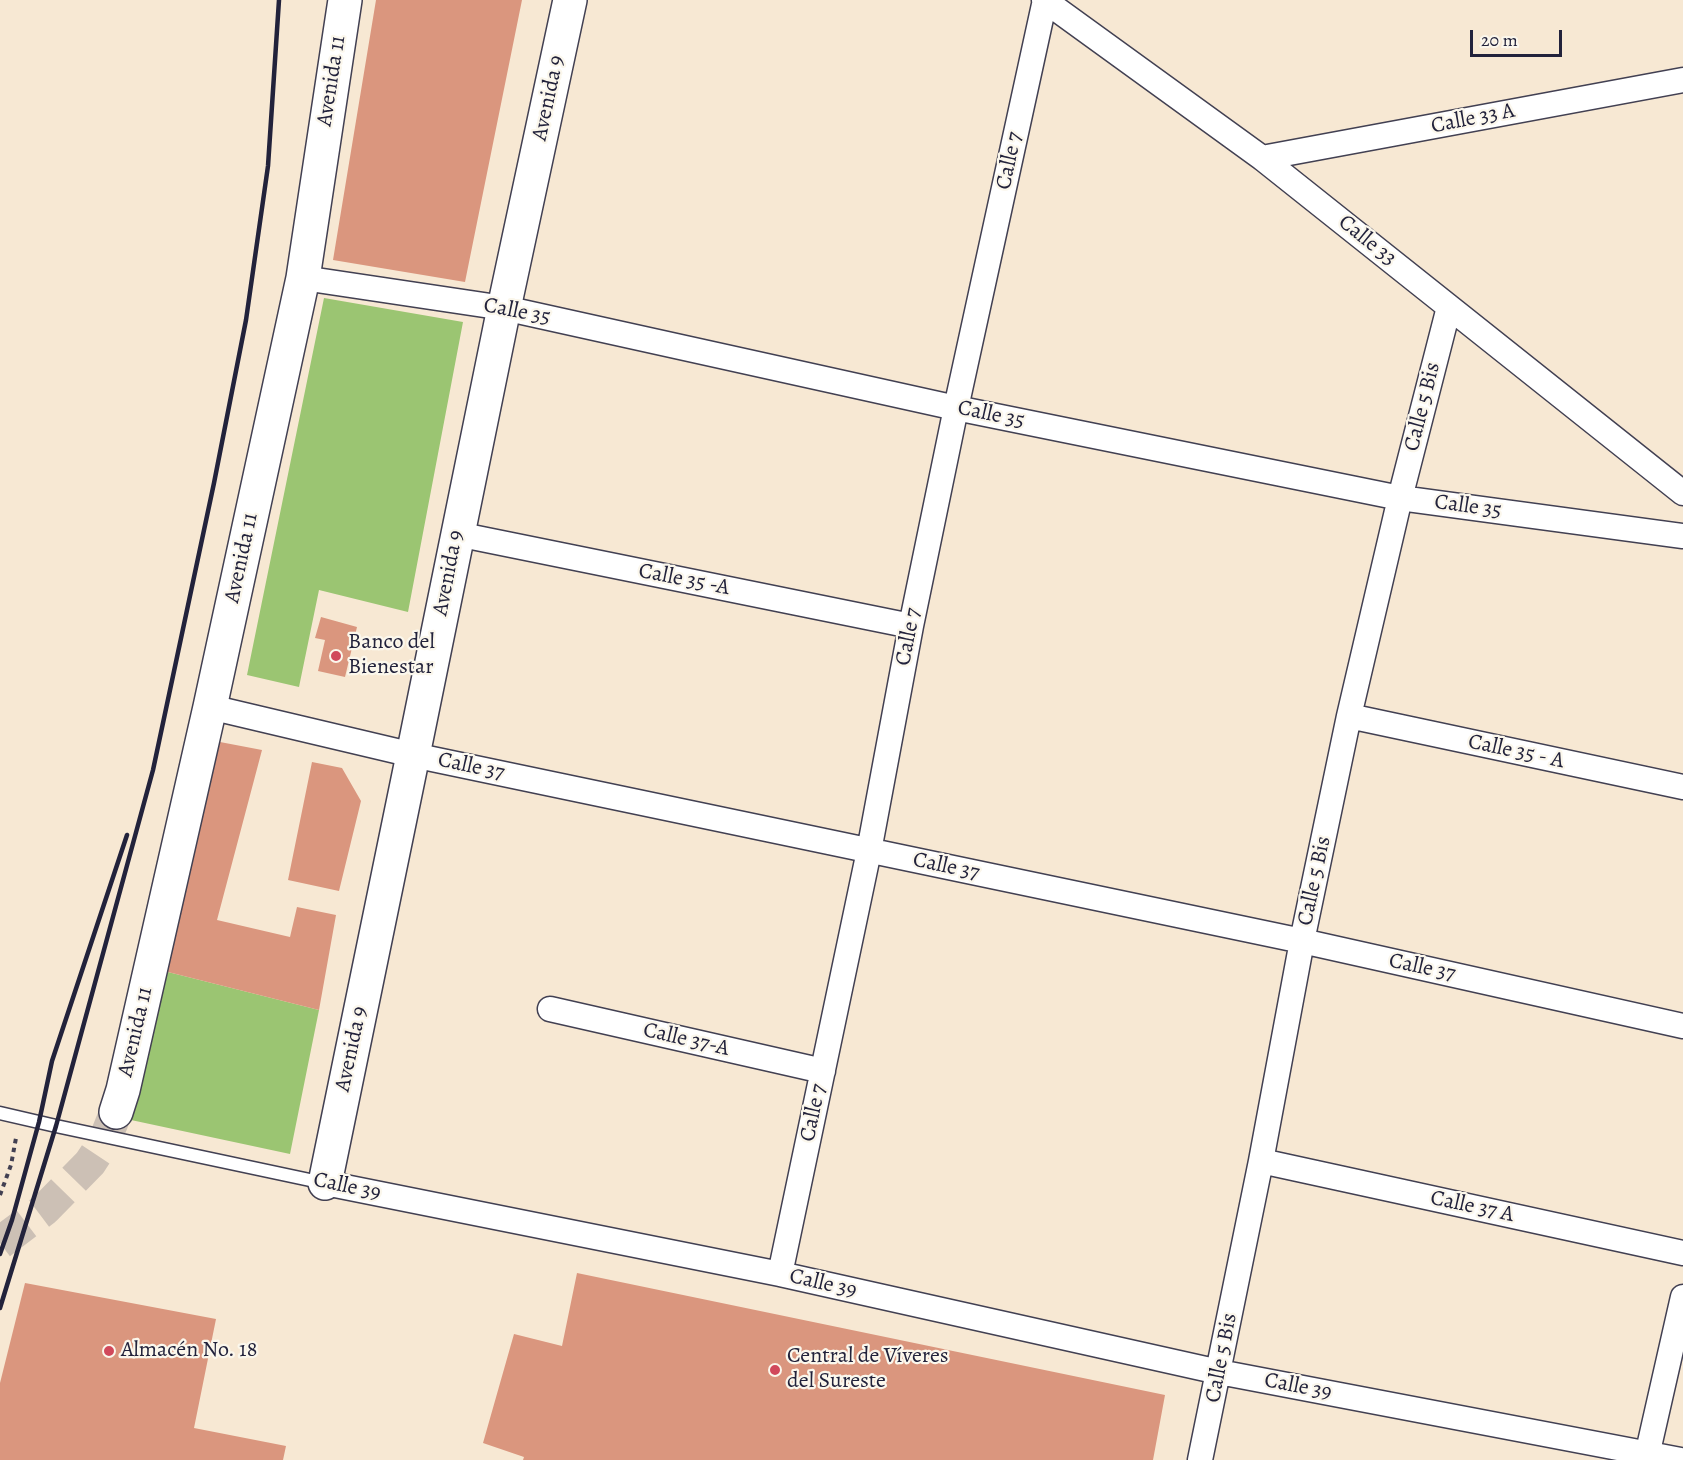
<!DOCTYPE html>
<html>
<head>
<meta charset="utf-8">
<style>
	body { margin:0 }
	#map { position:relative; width:1683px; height:1460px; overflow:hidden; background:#f7e8d3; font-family:Alegreya,serif }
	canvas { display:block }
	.scale { position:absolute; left:1470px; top:30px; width:92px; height:27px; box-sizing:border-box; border:3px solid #22223b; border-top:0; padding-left:8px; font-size:18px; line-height:21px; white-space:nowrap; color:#22223b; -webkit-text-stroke:4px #fbf7ec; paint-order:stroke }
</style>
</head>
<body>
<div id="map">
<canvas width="1683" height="1460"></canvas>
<div class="scale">20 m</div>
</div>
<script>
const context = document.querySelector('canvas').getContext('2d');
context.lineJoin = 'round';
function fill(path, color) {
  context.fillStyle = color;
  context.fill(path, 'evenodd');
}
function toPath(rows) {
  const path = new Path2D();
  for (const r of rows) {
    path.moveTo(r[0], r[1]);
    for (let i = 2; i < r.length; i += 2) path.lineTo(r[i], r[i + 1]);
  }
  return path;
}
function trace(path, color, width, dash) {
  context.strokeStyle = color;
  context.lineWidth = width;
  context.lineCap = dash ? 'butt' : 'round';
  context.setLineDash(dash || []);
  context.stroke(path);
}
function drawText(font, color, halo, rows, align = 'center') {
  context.font = font + ' Alegreya,serif';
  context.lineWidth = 4.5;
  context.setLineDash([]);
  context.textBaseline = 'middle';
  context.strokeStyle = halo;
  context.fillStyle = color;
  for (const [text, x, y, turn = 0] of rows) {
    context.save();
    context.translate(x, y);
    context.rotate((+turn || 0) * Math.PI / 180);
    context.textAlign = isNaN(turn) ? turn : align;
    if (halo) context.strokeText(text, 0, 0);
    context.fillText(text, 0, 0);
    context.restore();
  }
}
fill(toPath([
	[324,298,463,322,408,612,319,590,299,687,247,675],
	[164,971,319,1010,290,1154,131,1120]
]), '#9bc572');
fill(toPath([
	[376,0,522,0,465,282,333,260],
	[321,617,357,627,345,677,318,671,325,640,315,638],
	[220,742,262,750,217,920,290,937,297,907,336,915,319,1010,164,971],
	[312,762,342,768,361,801,339,891,288,880],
	[577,1273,1165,1395,1153,1460,523,1460,524,1457,483,1443,514,1334,562,1346],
	[25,1283,216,1319,194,1428,286,1446,283,1460,0,1460,0,1383]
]), '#da967e');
trace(toPath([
	[0,1243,45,1209,90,1163,104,1142,116,1112]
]), '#ccc0b5', 33, [33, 16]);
const service = toPath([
	[0,1113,56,1126,324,1183]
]);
const minor = toPath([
	[1044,0,1262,158,1683,493],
	[1262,158,1683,80],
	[303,278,504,308,956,408,1400,498,1683,536],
	[457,534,911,626],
	[210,707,413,755,1302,941,1683,1026],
	[1349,716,1683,787],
	[550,1009,823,1071],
	[1261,1161,1683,1253],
	[325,1183,780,1274,1219,1372,1681,1460],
	[780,1274,869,851,911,626,956,408,1045,0],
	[1200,1460,1261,1161,1302,941,1349,716,1400,498,1449,307],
	[1646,1460,1683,1297]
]);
const secondary = toPath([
	[116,1112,123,1090,210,707,303,278,345,0],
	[325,1183,413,755,504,308,570,0]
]);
trace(service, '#424052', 15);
trace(minor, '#424052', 27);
trace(secondary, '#424052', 36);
trace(toPath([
	[0,1195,11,1165,16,1138]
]), '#424052', 4, [4.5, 4.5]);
trace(service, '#fff', 12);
trace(minor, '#fff', 24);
trace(secondary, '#fff', 33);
trace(toPath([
	[0,1254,12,1220,39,1122,52,1061,127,835],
	[0,1308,56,1126,153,770,214,483,246,320,268,166,279,0]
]), '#22223b', 4.5);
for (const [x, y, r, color] of [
	[336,656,6,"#d1495b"],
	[109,1351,6,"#d1495b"],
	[775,1370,6,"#d1495b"]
]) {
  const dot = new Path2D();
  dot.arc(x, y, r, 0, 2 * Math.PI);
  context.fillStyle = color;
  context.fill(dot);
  trace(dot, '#fbf7ec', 2);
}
drawText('22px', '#22223b', '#fbf7ec', [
	["Avenida 11",332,81,-81],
	["Avenida 9",549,98,-78],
	["Calle 33 A",1473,119,-11],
	["Calle 7",1010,161,-78],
	["Calle 33",1367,241,39],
	["Calle 35",517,312,11],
	["Calle 5 Bis",1423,407,-76],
	["Calle 35",991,415,12],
	["Calle 35",1468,507,8],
	["Avenida 11",242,558,-78],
	["Avenida 9",449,573,-79],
	["Calle 35 -A",684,580,11],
	["Calle 7",909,637,-79],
	["Calle 35 - A",1516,752,12],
	["Calle 37",471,767,12],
	["Calle 37",946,867,12],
	["Calle 5 Bis",1315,881,-78],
	["Calle 37",1422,968,12],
	["Avenida 11",136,1032,-77],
	["Calle 37-A",686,1040,13],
	["Avenida 9",352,1049,-78],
	["Calle 7",814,1113,-78],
	["Calle 39",347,1187,12],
	["Calle 37 A",1472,1207,12],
	["Calle 39",823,1284,13],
	["Calle 5 Bis",1222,1358,-79],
	["Calle 39",1298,1387,11]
]);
drawText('22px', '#22223b', '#fbf7ec', [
	["Banco del",348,643],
	["Bienestar",348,668],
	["Almacén No. 18",121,1351],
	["Central de Víveres",787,1357],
	["del Sureste",787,1382]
], 'left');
</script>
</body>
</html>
